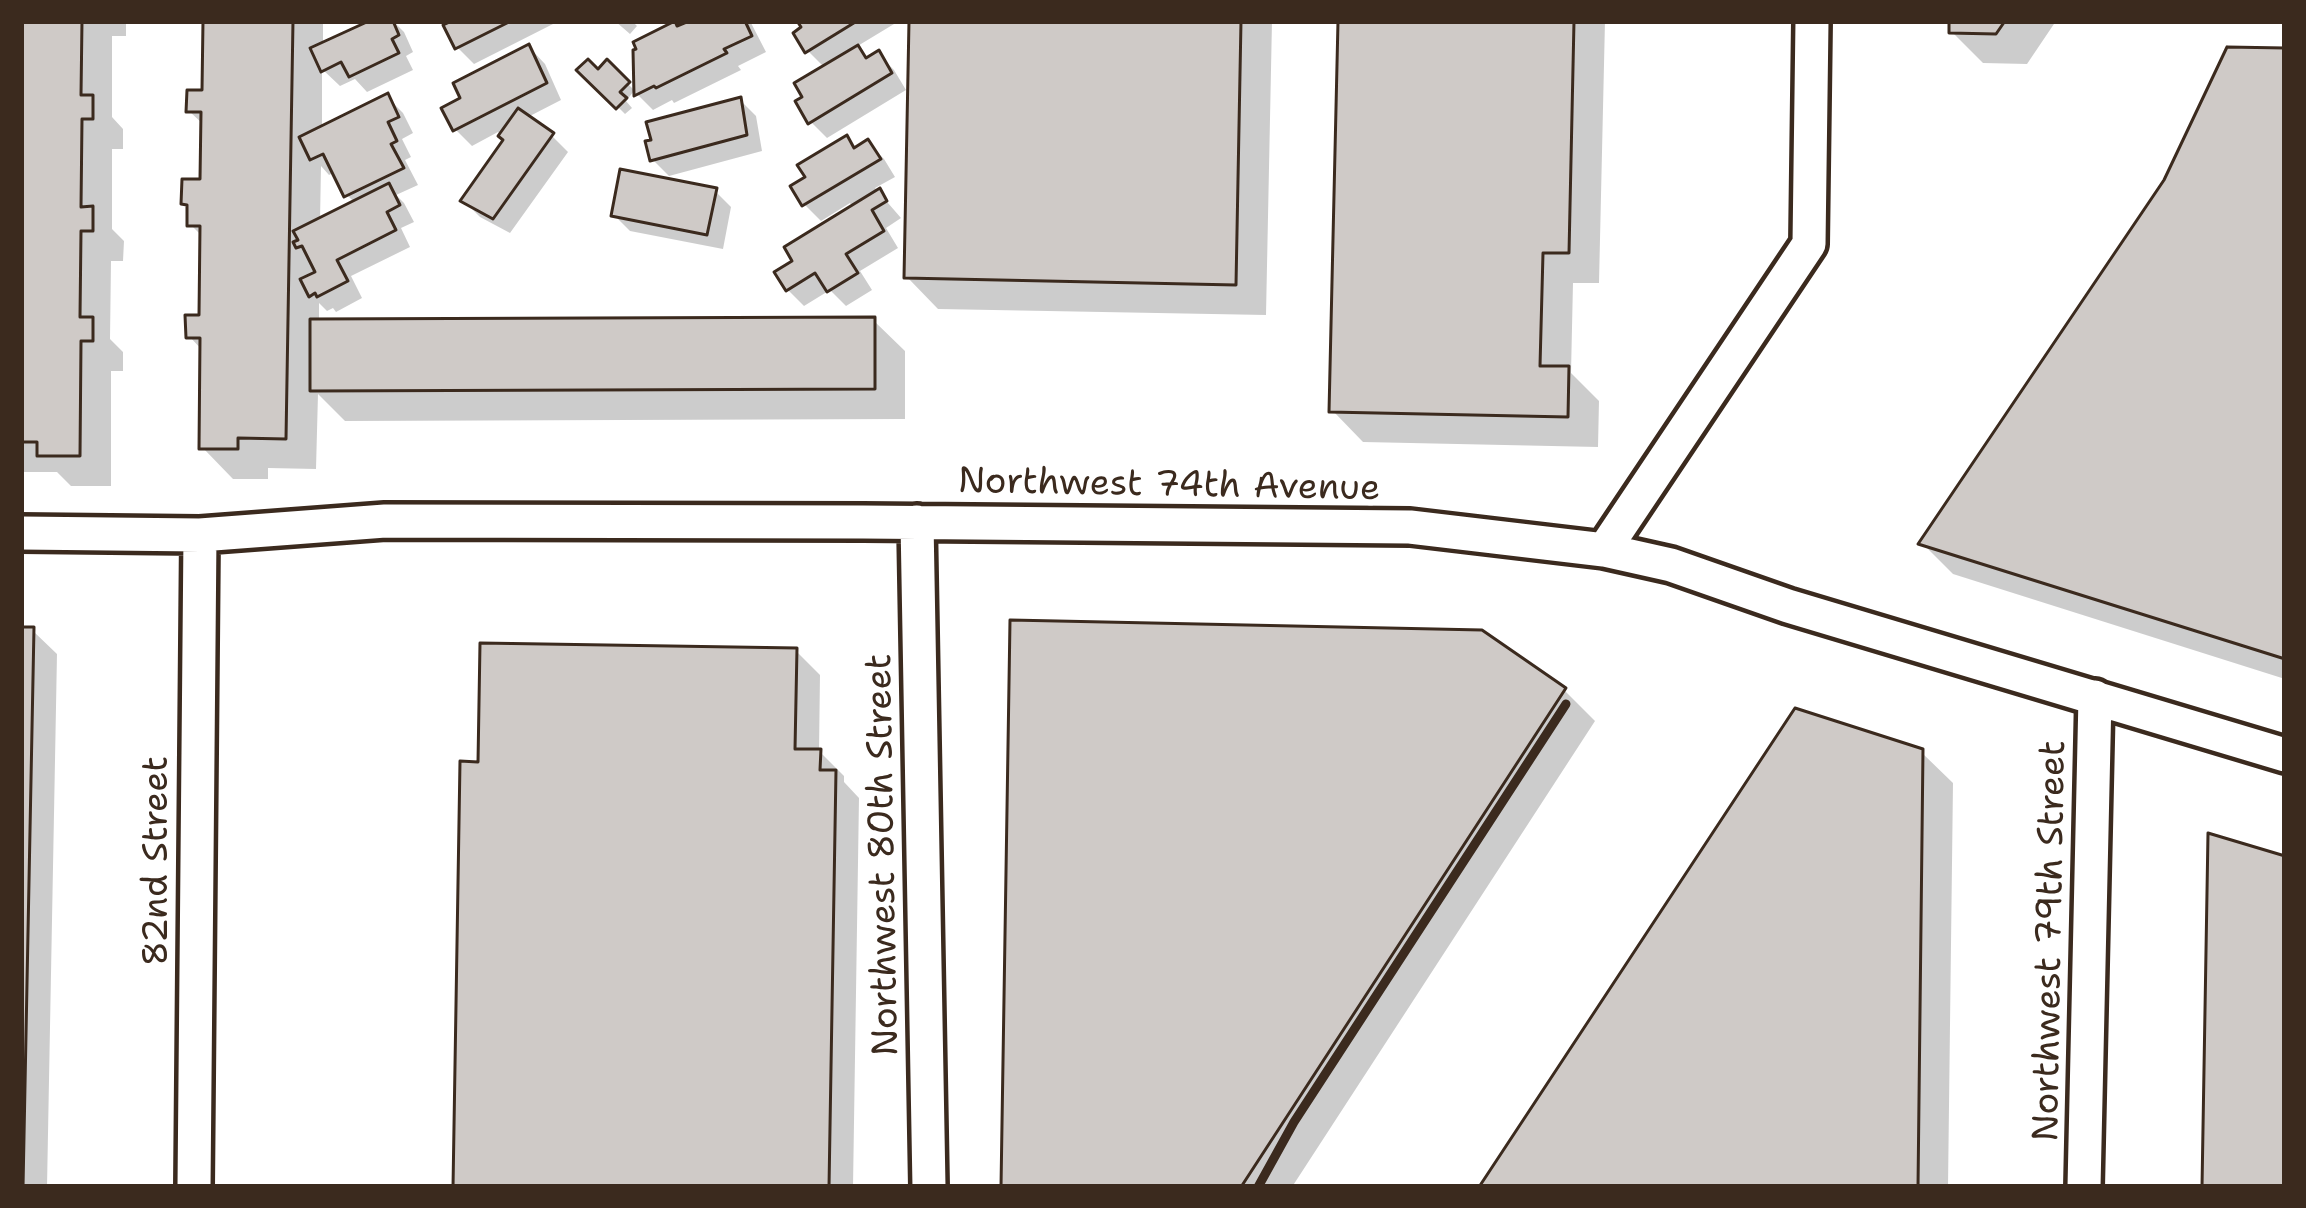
<!DOCTYPE html>
<html>
<head>
<meta charset="utf-8">
<style>
	body { margin:0 }
	#map { position:relative; width:2306px; height:1208px; overflow:hidden; background:#fff; font-family:"Shantell Sans",sans-serif }
	canvas { display:block }
	.frame { position:absolute; inset:0; border:24px solid #3b2a1e; pointer-events:none }
</style>
</head>
<body>
<div id="map">
<canvas width="2306" height="1208"></canvas>
<div class="frame"></div>
</div>
<script>
const context = document.querySelector('canvas').getContext('2d');
context.lineJoin = 'round';
function fill(path, color) {
  context.fillStyle = color;
  context.fill(path, 'evenodd');
}
function toPath(rows) {
  const path = new Path2D();
  for (const r of rows) {
    path.moveTo(r[0], r[1]);
    for (let i = 2; i < r.length; i += 2) path.lineTo(r[i], r[i + 1]);
  }
  return path;
}
function trace(path, color, width, dash) {
  context.strokeStyle = color;
  context.lineWidth = width;
  context.lineCap = dash ? 'butt' : 'round';
  context.setLineDash(dash || []);
  context.stroke(path);
}
function drawText(font, color, halo, rows, align = 'center') {
  context.font = font + ' "Shantell Sans",sans-serif';
  context.lineWidth = 12;
  context.setLineDash([]);
  context.textBaseline = 'middle';
  context.strokeStyle = halo;
  context.fillStyle = color;
  for (const [text, x, y, turn = 0] of rows) {
    context.save();
    context.translate(x, y);
    context.rotate((+turn || 0) * Math.PI / 180);
    context.textAlign = isNaN(turn) ? turn : align;
    if (halo) context.strokeText(text, 0, 0);
    context.fillText(text, 0, 0);
    context.restore();
  }
}
fill(toPath([
	[21,21,126,21,126,36,112,36,112,117,123,129,123,149,112,149,112,229,124,241,123,261,111,261,110,339,123,352,123,371,111,371,111,486,71,486,57,472,21,472],
	[206,21,323,21,323,46,376,21,393,21,404,32,413,52,406,56,413,70,367,92,355,79,340,86,322,69,322,129,387,97,403,113,413,133,402,139,411,157,405,160,418,185,396,195,404,203,414,222,401,228,410,247,351,276,362,298,336,312,333,308,327,311,319,303,319,322,873,320,905,351,905,419,345,421,318,394,316,469,268,468,268,479,233,479,202,447,203,351,189,336,202,318,203,237,190,224,190,209,184,203,203,182,204,125,189,111,205,93],
	[321,166,329,175,335,172,347,195,355,203,320,221],
	[459,21,557,21,557,22,474,64,457,47],
	[615,21,632,21,637,26,630,34],
	[696,21,750,21,766,52,738,66,741,70,674,103,672,100,653,110,634,91,626,101,632,108,625,114,581,70,598,73,607,63,637,93,679,29],
	[801,21,899,21,856,47,869,60,878,54,894,70,906,90,827,138,811,122,806,98,825,68,808,51,805,28],
	[912,21,1272,21,1266,315,938,309,907,277],
	[1341,21,1605,21,1599,283,1573,283,1571,373,1599,401,1598,447,1363,442,1332,410],
	[1952,21,2056,21,2027,64,1983,63,1952,32],
	[529,47,545,64,561,100,526,118,552,136,568,152,510,233,480,217,464,201,506,140,498,132,472,146,456,130,445,109],
	[2285,51,2285,679,1953,574,1922,543],
	[740,100,756,116,762,151,669,176,653,160],
	[847,139,857,149,868,143,884,159,895,177,875,188,901,218,886,228,898,248,860,271,872,290,846,306,830,290,804,306,788,290,853,208,850,203,821,221,804,204],
	[715,191,731,207,723,249,630,231,614,215],
	[21,630,32,630,57,654,47,1187,21,1187],
	[796,651,820,675,819,751,844,776,844,782,859,798,853,1187,456,1187,481,765],
	[1564,690,1595,721,1292,1187,1004,1187],
	[1921,752,1953,783,1948,1187,1483,1187]
]), '#0003');
const building = toPath([
	[21,21,82,21,81,95,93,95,93,119,82,119,81,207,93,206,93,231,81,231,80,317,93,317,93,341,81,341,80,456,37,456,37,442,21,442,21,21],
	[203,21,293,21,286,439,238,438,238,449,199,449,200,338,186,338,185,315,199,315,200,226,187,226,187,205,181,204,182,179,200,179,201,112,186,112,187,90,202,90,203,21],
	[369,21,393,21,399,35,392,39,399,53,349,77,341,62,321,72,310,48,369,21],
	[452,21,511,21,455,49,443,25,452,21],
	[675,21,677,26,689,21,745,21,752,36,724,49,727,53,656,88,654,86,634,96,633,50,636,49,633,42,675,21],
	[797,21,857,21,805,53,793,33,801,27,797,21],
	[909,21,1241,21,1236,285,904,278,909,21],
	[1338,21,1574,21,1569,253,1543,253,1540,366,1569,366,1568,417,1329,412,1338,21],
	[1949,21,2005,21,1996,34,1949,33,1949,21],
	[529,44,547,83,453,131,441,108,460,98,453,83,529,44],
	[858,45,866,58,879,50,892,73,808,124,795,101,802,97,794,83,858,45],
	[2227,47,2285,48,2285,659,1918,544,2164,180,2227,47],
	[588,59,598,69,607,59,630,82,620,92,627,98,616,109,576,70,588,59],
	[388,93,399,117,388,122,397,141,391,144,404,168,344,197,323,154,310,160,299,137,388,93],
	[741,97,747,135,650,161,645,141,651,140,646,122,741,97],
	[518,108,554,133,493,219,460,201,503,140,498,136,518,108],
	[847,135,854,148,868,139,881,159,802,206,790,186,805,177,797,165,847,135],
	[620,169,717,188,707,235,611,216,620,169],
	[389,183,400,205,387,212,396,230,337,260,348,281,317,297,315,293,309,297,300,279,315,272,302,246,296,248,293,242,298,240,293,231,389,183],
	[880,188,887,201,872,210,884,231,846,254,858,273,827,292,815,273,786,291,774,272,792,261,784,247,880,188],
	[875,317,875,389,310,391,310,319,875,317],
	[1010,620,1482,630,1566,688,1241,1187,1001,1187,1010,620],
	[21,627,34,627,23,1187,21,1187,21,627],
	[480,643,797,648,795,749,821,749,820,770,836,770,829,1187,453,1187,460,761,478,762,480,643],
	[1795,708,1923,749,1918,1187,1479,1187,1795,708],
	[2208,833,2285,856,2285,1187,2202,1187,2208,833]
]);
fill(building, '#cfcac7');
trace(building, '#3b2a1e', 3);
const minor = toPath([
	[917,522,929,1187],
	[21,533,200,535,385,521,863,522,1410,527,1604,550,1671,565,1788,606,2285,755],
	[1604,550,1809,244,1812,21],
	[194,1187,200,535],
	[2084,1187,2095,697]
]);
trace(minor, '#3b2a1e', 42);
trace(minor, '#fff', 33);
trace(toPath([
	[1258,1187,1294,1122,1566,704]
]), '#3b2a1e', 9);
drawText('36px', '#3b2a1e', '#fff', [
	["Northwest 74th Avenue",1169,486,1],
	["Northwest 80th Street",884,855,-91],
	["82nd Street",158,861,-90],
	["Northwest 79th Street",2051,941,-89]
]);
</script>
</body>
</html>
